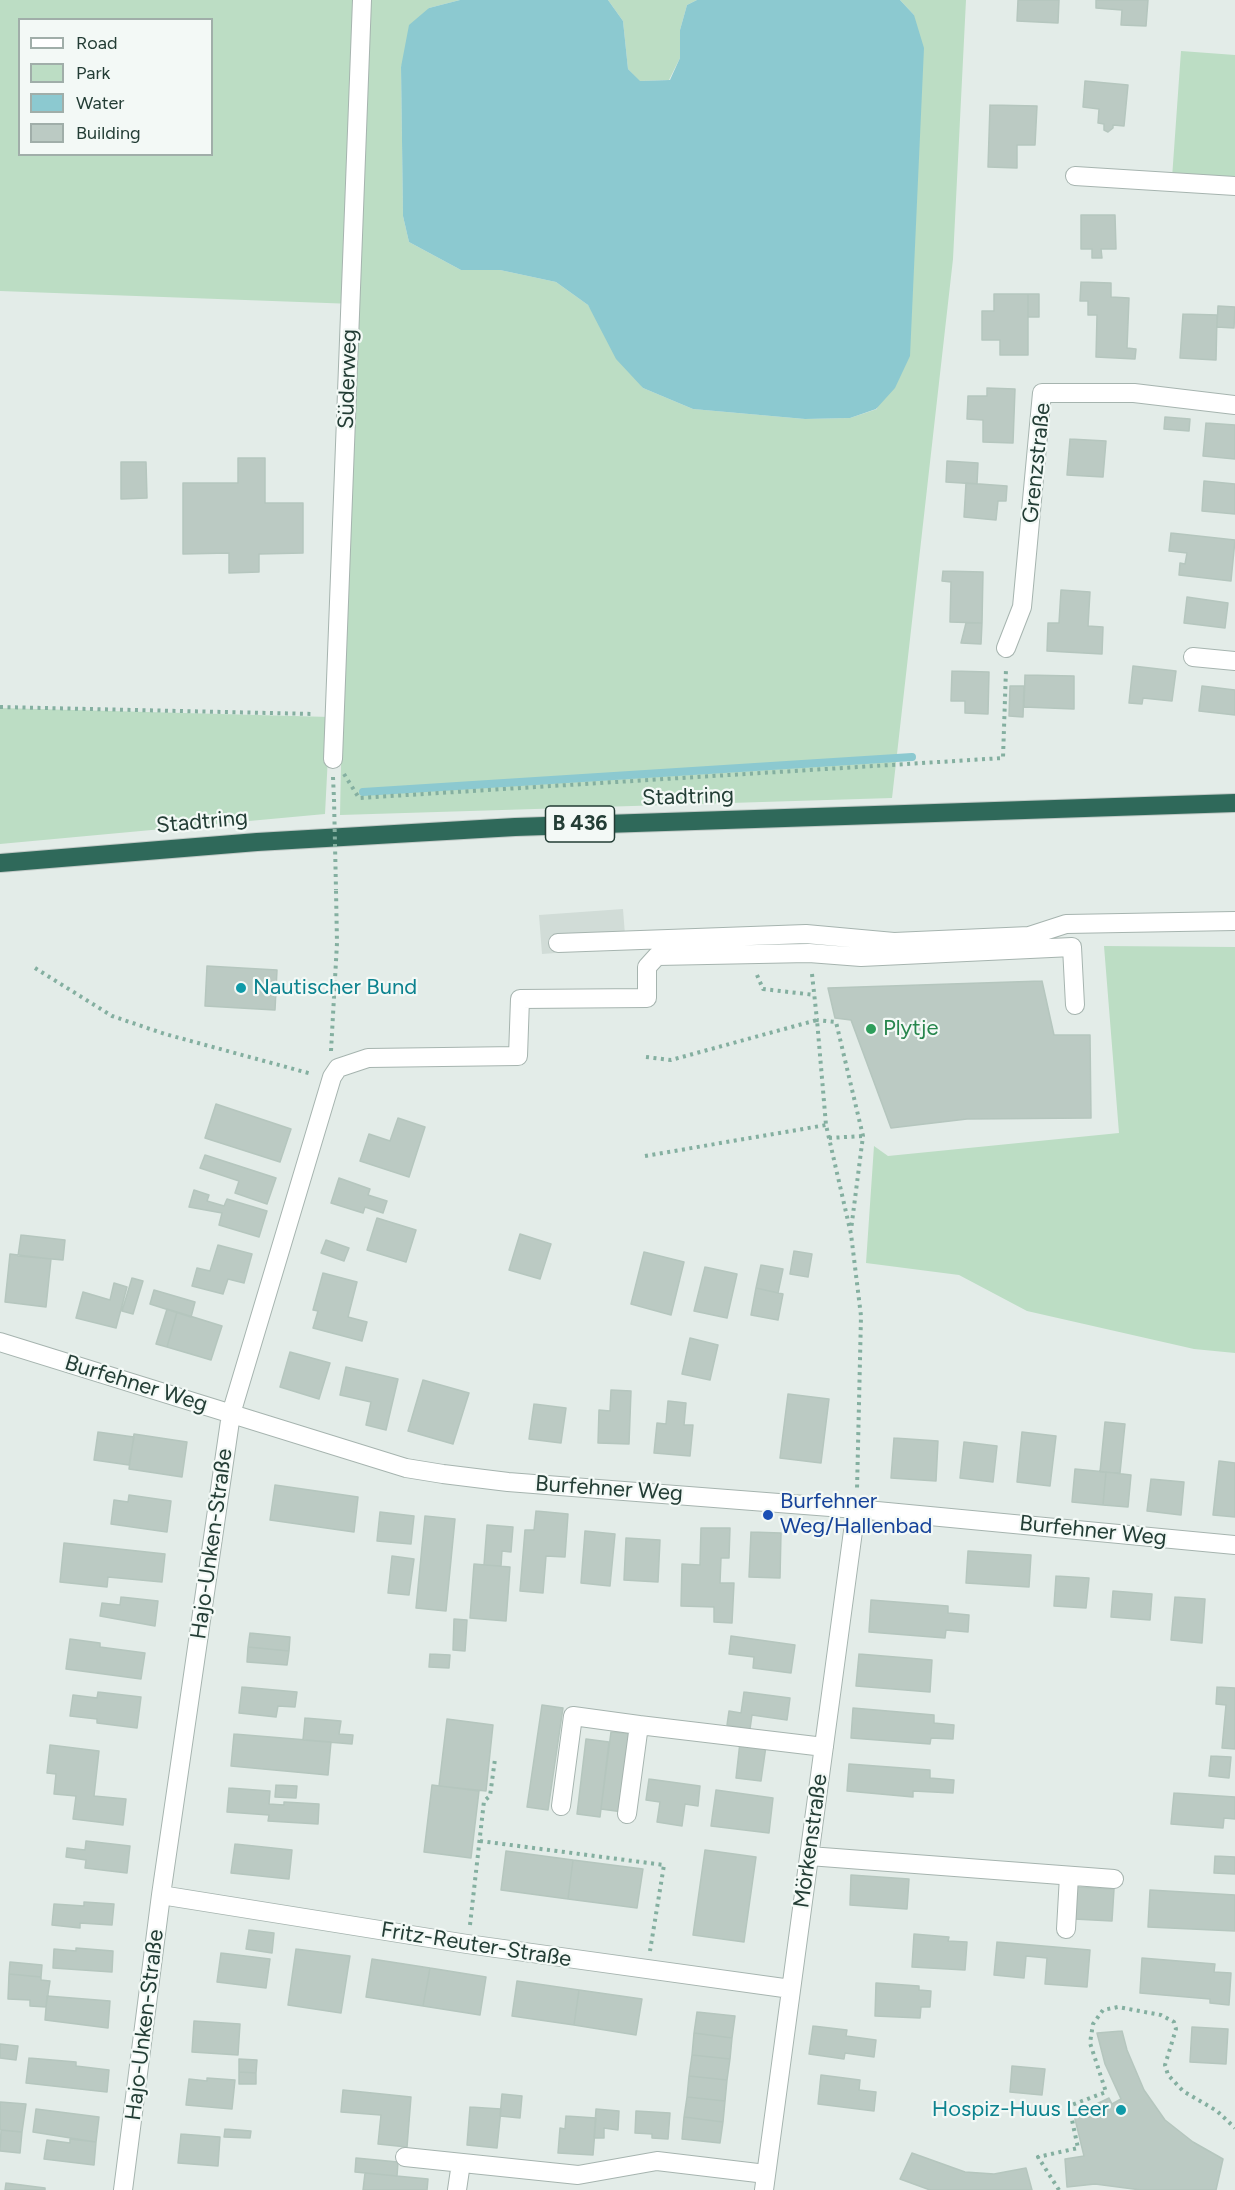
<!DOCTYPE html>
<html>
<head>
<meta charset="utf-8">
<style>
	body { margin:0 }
	#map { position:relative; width:1235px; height:2190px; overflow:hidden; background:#e3ece8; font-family:Figtree,sans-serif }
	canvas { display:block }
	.legend { position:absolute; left:18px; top:18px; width:195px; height:138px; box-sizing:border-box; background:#f3f9f6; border:2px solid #a0aea9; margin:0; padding:8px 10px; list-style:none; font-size:18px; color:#233d35 }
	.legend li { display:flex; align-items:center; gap:12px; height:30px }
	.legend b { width:30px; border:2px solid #a0aea9 }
</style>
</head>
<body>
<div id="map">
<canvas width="1235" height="2190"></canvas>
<ul class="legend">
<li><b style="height:8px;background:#fff"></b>Road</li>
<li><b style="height:16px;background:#bcddc4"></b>Park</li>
<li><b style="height:16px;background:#8cc9d0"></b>Water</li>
<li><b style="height:16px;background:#bbcac3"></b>Building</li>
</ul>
</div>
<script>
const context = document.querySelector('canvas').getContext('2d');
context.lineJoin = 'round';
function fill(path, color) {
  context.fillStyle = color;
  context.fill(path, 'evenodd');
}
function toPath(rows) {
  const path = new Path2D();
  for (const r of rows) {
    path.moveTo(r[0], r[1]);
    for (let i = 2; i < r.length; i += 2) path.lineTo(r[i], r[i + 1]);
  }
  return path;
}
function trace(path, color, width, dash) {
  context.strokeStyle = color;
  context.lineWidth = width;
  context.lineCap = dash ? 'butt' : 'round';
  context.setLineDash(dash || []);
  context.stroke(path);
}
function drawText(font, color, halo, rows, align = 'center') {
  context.font = font + ' Figtree,sans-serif';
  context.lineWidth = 4.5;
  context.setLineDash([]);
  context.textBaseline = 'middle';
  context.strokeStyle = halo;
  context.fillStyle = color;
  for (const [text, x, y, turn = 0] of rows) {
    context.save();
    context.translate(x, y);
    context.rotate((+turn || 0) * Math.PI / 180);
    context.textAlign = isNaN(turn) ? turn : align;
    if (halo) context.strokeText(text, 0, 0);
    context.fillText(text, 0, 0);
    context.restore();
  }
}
fill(toPath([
	[623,909,626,948,542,954,539,915]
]), '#d1dcd7');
fill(toPath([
	[0,0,460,0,429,8,401,67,403,216,409,242,461,270,500,270,556,282,588,305,643,388,693,409,805,419,850,418,877,409,914,15,900,0,966,0,953,259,892,798,340,815,346,518,354,304,0,291],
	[20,20,212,20,212,154,20,154],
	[608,0,697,0,687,5,680,30,680,58,669,80,639,81,628,69,623,21],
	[1181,51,1235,55,1235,182,1172,178],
	[0,708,330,717,325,814,0,844],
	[1104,946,1235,947,1235,1353,1194,1349,1027,1311,959,1275,866,1263,874,1146,888,1156,1119,1133]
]), '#bcddc4');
fill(toPath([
	[460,0,608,0,623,21,628,69,640,81,670,80,680,58,680,30,687,5,697,0,900,0,914,15,924,48,910,356,895,388,876,409,850,418,805,419,693,409,643,388,616,359,588,305,556,282,500,270,461,270,409,242,403,216,401,67,409,25,429,8]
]), '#8cc9d0');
trace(toPath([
	[363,792,912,757]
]), '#8cc9d0', 8);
const building = toPath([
	[1018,0,1059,0,1058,23,1017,21,1018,0],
	[1096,0,1148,0,1146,26,1121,25,1122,10,1096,8,1096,0],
	[1085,81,1128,85,1124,126,1113,125,1113,128,1108,132,1104,130,1104,124,1098,123,1099,109,1083,107,1085,81],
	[990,105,1037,106,1035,145,1017,145,1017,168,988,167,990,105],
	[1081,215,1115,215,1116,249,1101,249,1102,258,1092,258,1092,249,1081,249,1081,215],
	[1081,282,1111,283,1111,297,1129,298,1127,348,1136,349,1135,359,1096,357,1097,315,1088,315,1088,301,1080,301,1081,282],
	[994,294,1028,294,1028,355,1000,355,1000,340,982,340,982,311,994,311,994,294],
	[1028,294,1039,294,1039,317,1028,317,1028,294],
	[1218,306,1235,307,1234,328,1217,327,1218,306],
	[1183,314,1217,315,1216,360,1180,358,1183,314],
	[987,388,1015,389,1013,443,983,442,983,420,967,419,968,396,987,396,987,388],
	[1165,417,1190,419,1189,431,1164,429,1165,417],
	[1206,423,1235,425,1235,459,1203,456,1206,423],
	[1070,439,1106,441,1103,477,1067,475,1070,439],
	[238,458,265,458,265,503,303,503,303,553,259,554,259,572,229,573,229,553,183,554,183,483,238,483,238,458],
	[947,461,978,463,977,484,946,482,947,461],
	[121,462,146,462,147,498,121,499,121,462],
	[1204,481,1235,484,1235,514,1202,511,1204,481],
	[966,483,1007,486,1006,501,998,501,996,520,964,517,966,483],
	[1171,533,1235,540,1231,581,1179,575,1180,563,1185,564,1187,553,1169,551,1171,533],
	[943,571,983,572,982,623,950,622,951,582,942,581,943,571],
	[1061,590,1090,592,1088,626,1103,627,1102,654,1047,651,1048,623,1059,623,1061,590],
	[1187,597,1228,603,1225,628,1184,623,1187,597],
	[966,623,982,623,981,644,961,643,966,623],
	[1133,666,1176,671,1172,701,1143,698,1142,704,1129,703,1133,666],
	[952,671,989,672,988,714,965,713,965,701,951,701,952,671],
	[1025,675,1074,676,1074,709,1024,707,1025,675],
	[1010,686,1024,686,1023,717,1009,716,1010,686],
	[1202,686,1235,690,1235,715,1199,711,1202,686],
	[207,966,277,970,275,1010,205,1006,207,966],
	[1042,981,1054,1035,1090,1035,1091,1118,967,1119,891,1128,851,1020,835,1018,828,988,1042,981],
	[216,1104,291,1129,280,1162,205,1138,216,1104],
	[398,1118,425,1127,409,1177,360,1161,369,1134,390,1141,398,1118],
	[205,1155,276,1178,267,1204,235,1193,239,1181,200,1168,205,1155],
	[339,1178,370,1189,368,1195,387,1201,383,1213,365,1207,363,1213,331,1203,339,1178],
	[194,1190,209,1195,207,1201,224,1206,227,1199,267,1211,259,1237,219,1225,222,1213,189,1207,194,1190],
	[377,1218,416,1230,406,1262,367,1250,377,1218],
	[520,1234,551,1244,540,1279,509,1270,520,1234],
	[21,1235,65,1240,63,1260,18,1256,21,1235],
	[326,1240,349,1248,344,1261,321,1253,326,1240],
	[218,1245,252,1254,244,1283,228,1279,223,1294,192,1286,197,1268,210,1271,218,1245],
	[794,1251,812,1254,808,1277,790,1274,794,1251],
	[644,1252,684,1262,671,1315,631,1304,644,1252],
	[10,1254,51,1259,46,1307,5,1302,10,1254],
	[761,1265,783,1269,778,1293,756,1288,761,1265],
	[705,1267,737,1274,727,1318,694,1311,705,1267],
	[323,1273,357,1282,348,1317,367,1322,362,1341,313,1328,318,1311,313,1310,323,1273],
	[132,1278,143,1281,133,1314,122,1311,132,1278],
	[114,1283,127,1287,116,1328,76,1318,83,1292,110,1300,114,1283],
	[756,1288,783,1294,778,1320,751,1315,756,1288],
	[154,1290,195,1302,191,1317,150,1304,154,1290],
	[167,1309,177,1312,167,1347,156,1344,167,1309],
	[177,1312,222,1326,211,1360,167,1347,177,1312],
	[690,1338,718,1345,710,1380,682,1374,690,1338],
	[290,1352,330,1363,319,1399,280,1387,290,1352],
	[346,1367,398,1379,386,1430,366,1425,371,1402,340,1395,346,1367],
	[423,1380,469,1393,453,1444,408,1431,423,1380],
	[611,1390,631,1391,629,1444,598,1443,599,1410,610,1411,611,1390],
	[788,1394,829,1399,821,1463,780,1458,788,1394],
	[668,1401,686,1403,684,1425,693,1425,690,1456,654,1453,657,1423,666,1424,668,1401],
	[534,1404,566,1408,561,1443,529,1439,534,1404],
	[1105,1422,1125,1424,1120,1473,1100,1472,1105,1422],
	[98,1432,134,1437,129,1465,94,1460,98,1432],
	[1022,1432,1056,1436,1050,1486,1017,1482,1022,1432],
	[134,1434,187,1442,182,1477,129,1469,134,1434],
	[894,1438,938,1441,936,1481,891,1478,894,1438],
	[964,1442,997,1446,993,1482,960,1478,964,1442],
	[1219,1461,1235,1463,1235,1517,1213,1515,1219,1461],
	[1075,1469,1106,1472,1103,1505,1072,1502,1075,1469],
	[1106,1472,1131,1475,1128,1507,1103,1505,1106,1472],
	[1151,1479,1184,1482,1181,1515,1147,1511,1151,1479],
	[275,1485,358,1497,354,1532,270,1520,275,1485],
	[129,1495,171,1501,167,1532,111,1524,114,1500,128,1502,129,1495],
	[536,1511,568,1514,565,1557,546,1556,543,1593,520,1591,525,1530,534,1530,536,1511],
	[380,1512,414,1516,411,1544,377,1541,380,1512],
	[425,1516,455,1519,446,1611,416,1608,425,1516],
	[487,1525,513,1527,511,1552,502,1551,501,1566,484,1565,487,1525],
	[701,1528,730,1528,729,1558,721,1558,720,1583,734,1583,732,1623,714,1622,714,1607,681,1606,682,1564,700,1565,701,1528],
	[585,1531,615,1534,610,1586,581,1583,585,1531],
	[751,1532,781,1533,780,1578,749,1577,751,1532],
	[626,1538,660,1540,658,1582,624,1580,626,1538],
	[64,1543,165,1554,162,1582,108,1577,107,1587,60,1582,64,1543],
	[968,1551,1031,1555,1029,1587,966,1583,968,1551],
	[392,1556,414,1559,409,1595,388,1593,392,1556],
	[474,1564,510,1567,506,1621,470,1618,474,1564],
	[1056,1576,1089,1578,1086,1608,1054,1606,1056,1576],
	[1113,1591,1152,1594,1150,1620,1111,1617,1113,1591],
	[121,1597,158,1601,155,1626,100,1616,102,1603,120,1605,121,1597],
	[1175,1597,1205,1599,1202,1643,1171,1640,1175,1597],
	[871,1600,948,1606,948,1613,969,1615,968,1632,946,1630,945,1638,869,1632,871,1600],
	[454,1619,467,1620,465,1651,453,1650,454,1619],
	[250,1633,290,1637,289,1651,248,1647,250,1633],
	[731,1636,795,1645,791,1673,753,1668,754,1657,729,1654,731,1636],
	[70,1639,100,1643,100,1647,145,1653,141,1679,66,1669,70,1639],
	[248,1647,289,1651,287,1665,247,1662,248,1647],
	[430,1654,450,1655,449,1668,429,1667,430,1654],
	[859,1654,932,1660,930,1692,856,1686,859,1654],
	[242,1687,297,1692,295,1707,278,1706,276,1717,239,1713,242,1687],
	[1217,1687,1235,1688,1235,1749,1222,1748,1226,1705,1216,1704,1217,1687],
	[98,1692,141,1697,137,1728,97,1723,97,1719,70,1716,73,1695,97,1698,98,1692],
	[744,1692,790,1698,787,1720,752,1715,750,1729,727,1725,729,1711,741,1713,744,1692],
	[542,1705,563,1708,548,1810,527,1807,542,1705],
	[853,1708,934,1715,934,1723,954,1725,953,1739,931,1738,930,1744,851,1738,853,1708],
	[305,1718,341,1721,339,1734,353,1735,352,1744,303,1740,305,1718],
	[447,1719,493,1725,486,1791,439,1786,447,1719],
	[611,1732,633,1734,623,1812,601,1809,611,1732],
	[234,1734,331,1742,328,1775,231,1766,234,1734],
	[586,1739,609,1742,600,1817,577,1814,586,1739],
	[740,1742,766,1746,761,1781,736,1778,740,1742],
	[50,1745,99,1751,94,1796,126,1799,123,1825,73,1819,76,1796,54,1794,56,1774,47,1773,50,1745],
	[1211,1756,1231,1757,1229,1778,1209,1776,1211,1756],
	[849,1764,930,1770,930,1778,954,1780,953,1793,913,1791,913,1797,847,1791,849,1764],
	[649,1779,700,1786,698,1806,685,1804,682,1826,657,1822,660,1802,646,1800,649,1779],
	[276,1785,297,1786,296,1798,275,1797,276,1785],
	[432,1785,479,1791,471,1858,424,1852,432,1785],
	[229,1788,270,1791,269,1804,284,1805,284,1802,319,1804,318,1824,268,1821,269,1815,227,1812,229,1788],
	[716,1790,773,1798,769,1833,711,1826,716,1790],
	[1174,1793,1235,1797,1235,1819,1224,1818,1223,1828,1171,1824,1174,1793],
	[86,1841,130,1846,127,1873,85,1868,86,1860,66,1857,67,1848,85,1850,86,1841],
	[235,1844,292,1850,289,1879,231,1873,235,1844],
	[705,1850,756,1857,744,1942,693,1935,705,1850],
	[506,1851,573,1860,568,1899,501,1890,506,1851],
	[1215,1856,1235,1857,1235,1874,1214,1873,1215,1856],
	[573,1860,643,1869,637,1908,568,1899,573,1860],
	[851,1875,909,1879,907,1909,850,1905,851,1875],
	[1076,1887,1114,1889,1112,1921,1074,1919,1076,1887],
	[1150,1890,1235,1895,1235,1931,1148,1927,1150,1890],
	[84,1902,114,1904,112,1925,80,1923,80,1928,52,1925,54,1904,84,1906,84,1902],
	[249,1930,274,1933,272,1953,246,1949,249,1930],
	[914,1934,949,1937,948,1941,967,1942,965,1970,912,1967,914,1934],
	[997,1942,1090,1950,1087,1987,1045,1984,1047,1958,1026,1956,1024,1978,994,1975,997,1942],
	[76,1948,113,1951,112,1972,53,1968,54,1949,76,1951,76,1948],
	[296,1949,350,1956,341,2013,288,2005,296,1949],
	[221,1953,270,1959,266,1988,217,1982,221,1953],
	[1142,1958,1215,1964,1214,1972,1231,1973,1229,2005,1210,2003,1210,1999,1140,1993,1142,1958],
	[372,1959,430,1968,423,2006,366,1997,372,1959],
	[10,1962,42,1965,41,1977,9,1974,10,1962],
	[430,1968,486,1977,480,2015,423,2006,430,1968],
	[9,1974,41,1977,41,1980,50,1981,46,2007,30,2006,30,2000,8,1999,9,1974],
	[517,1981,579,1990,574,2025,512,2016,517,1981],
	[876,1983,919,1986,919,1990,931,1991,930,2007,921,2007,920,2018,875,2016,876,1983],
	[579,1990,642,1999,636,2035,574,2025,579,1990],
	[47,1996,110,2001,108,2028,45,2020,47,1996],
	[697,2012,735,2016,732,2038,694,2033,697,2012],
	[194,2021,240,2024,238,2055,192,2052,194,2021],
	[813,2026,847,2030,846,2036,876,2040,874,2057,845,2053,844,2059,809,2054,813,2026],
	[1192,2027,1228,2029,1226,2064,1190,2062,1192,2027],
	[1122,2031,1127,2050,1144,2090,1165,2120,1193,2142,1223,2159,1216,2190,1141,2190,1095,2184,1067,2187,1065,2159,1084,2156,1074,2115,1109,2098,1112,2104,1121,2099,1105,2064,1097,2033,1122,2031],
	[694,2033,732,2038,730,2059,692,2055,694,2033],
	[0,2044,18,2046,16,2060,0,2058,0,2044],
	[692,2055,730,2059,727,2080,689,2076,692,2055],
	[29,2058,76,2062,76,2066,109,2070,107,2092,26,2083,29,2058],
	[239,2059,257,2060,256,2073,239,2072,239,2059],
	[1012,2066,1045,2069,1042,2095,1010,2092,1012,2066],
	[239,2072,256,2073,256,2084,239,2084,239,2072],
	[821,2075,860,2080,859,2090,876,2092,874,2111,818,2104,821,2075],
	[689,2076,727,2080,725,2101,687,2097,689,2076],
	[207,2078,235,2080,232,2109,186,2105,189,2079,207,2081,207,2078],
	[343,2090,411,2097,407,2147,378,2144,381,2115,341,2112,343,2090],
	[502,2094,522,2096,520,2118,500,2116,502,2094],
	[687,2097,725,2101,723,2122,684,2117,687,2097],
	[0,2102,26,2104,22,2132,0,2130,0,2102],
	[470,2107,501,2109,497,2148,467,2145,470,2107],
	[36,2109,99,2117,96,2142,33,2132,36,2109],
	[596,2109,619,2111,618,2130,604,2128,604,2138,594,2138,596,2109],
	[636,2111,670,2113,668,2139,652,2138,652,2134,635,2133,636,2111],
	[566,2116,596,2118,593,2155,558,2153,560,2128,565,2129,566,2116],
	[684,2117,723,2122,720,2143,682,2139,684,2117],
	[225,2129,251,2131,250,2138,224,2137,225,2129],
	[1,2130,22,2132,20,2153,0,2151,1,2130],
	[181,2134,220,2137,218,2166,178,2163,181,2134],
	[70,2139,96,2142,94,2165,44,2159,47,2140,70,2143,70,2139],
	[912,2153,965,2172,994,2174,1026,2168,1032,2190,930,2190,900,2179,912,2153],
	[356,2158,398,2162,397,2176,355,2172,356,2158],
	[365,2173,428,2179,427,2190,363,2190,365,2173],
	[6,2183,45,2188,45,2190,5,2190,6,2183]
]);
fill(building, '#bbcac3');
trace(building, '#b5c6be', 1.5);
const minor = toPath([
	[1075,176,1235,186],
	[1006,648,1022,607,1042,393,1134,393,1235,405],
	[1193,657,1235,661],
	[333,759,362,0],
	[558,943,806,934,894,942,1029,936,1066,924,1235,921],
	[0,1342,406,1468,443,1474,508,1482,856,1509,1235,1545],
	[561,1806,573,1716,639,1725],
	[627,1814,639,1725,824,1747],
	[809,1856,1114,1879],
	[161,1895,467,1944,791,1989],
	[1066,1929,1069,1876],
	[405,2157,578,2175,657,2161,766,2174],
	[123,2190,161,1895,231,1414,332,1077,338,1068,368,1058,518,1056,520,999,647,998,647,967,657,956,809,953,861,957,1072,947,1075,1005],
	[457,2190,461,2163],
	[764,2190,856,1509]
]);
const highway = toPath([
	[0,863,257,842,515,827,1235,803]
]);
trace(minor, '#a6b4af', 20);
trace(highway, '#c1c9c6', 20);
trace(toPath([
	[0,707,314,714],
	[344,774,359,798,1003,758,1006,669],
	[333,777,334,799],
	[35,968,112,1016,165,1034,312,1074],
	[812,974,817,1020,836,1022,863,1136,851,1230],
	[757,975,763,989,815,995],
	[331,1051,337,943,336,890],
	[646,1057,671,1060,817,1020,826,1125,851,1234,861,1316,857,1490],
	[829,1138,863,1136],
	[645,1156,826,1125],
	[480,1841,664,1865,650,1951],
	[470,1925,484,1801,490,1796,495,1759],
	[1059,2190,1038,2157,1078,2148,1069,2106,1106,2092,1090,2043,1093,2024,1103,2010,1118,2007,1161,2015,1174,2022,1176,2029,1165,2065,1168,2075,1183,2091,1217,2111,1235,2128]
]), '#84afa0', 4, [3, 4.5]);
trace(minor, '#fff', 18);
trace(highway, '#2f695a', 18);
trace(toPath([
	[334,799,336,890]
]), '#84afa0', 4, [3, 4.5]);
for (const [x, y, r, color] of [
	[241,988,6,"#0f9aa8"],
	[871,1029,6,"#2e9e5b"],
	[768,1515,6,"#1a4fb4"],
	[1121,2110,6,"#0f9aa8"]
]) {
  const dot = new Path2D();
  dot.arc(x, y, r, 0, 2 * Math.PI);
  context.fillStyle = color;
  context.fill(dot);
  trace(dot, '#f3f9f6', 2);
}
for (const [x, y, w] of [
	[580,824,69]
]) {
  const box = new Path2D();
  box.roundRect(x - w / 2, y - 18, w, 36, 4.5);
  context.fillStyle = '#f3f9f6';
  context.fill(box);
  trace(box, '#233d35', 1.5);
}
drawText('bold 21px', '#233d35', null, [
	["B 436",580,824]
]);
drawText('22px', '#233d35', '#f3f9f6', [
	["Süderweg",348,379,-88],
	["Grenzstraße",1037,463,-84],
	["Stadtring",688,797,-2],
	["Stadtring",202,822,-5],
	["Burfehner Weg",136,1384,17],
	["Burfehner Weg",609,1489,4],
	["Burfehner Weg",1093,1531,6],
	["Hajo-Unken-Straße",212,1544,-82],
	["Mörkenstraße",811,1841,-82],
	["Fritz-Reuter-Straße",476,1945,9],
	["Hajo-Unken-Straße",145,2025,-83]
]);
drawText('22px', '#0d838f', '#f3f9f6', [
	["Nautischer Bund",253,988],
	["Hospiz-Huus Leer",1109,2110,"right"]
], 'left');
drawText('22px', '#27864d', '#f3f9f6', [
	["Plytje",883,1029]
], 'left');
drawText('22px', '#164399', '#f3f9f6', [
	["Burfehner",780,1502],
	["Weg/Hallenbad",780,1527]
], 'left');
</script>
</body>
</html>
